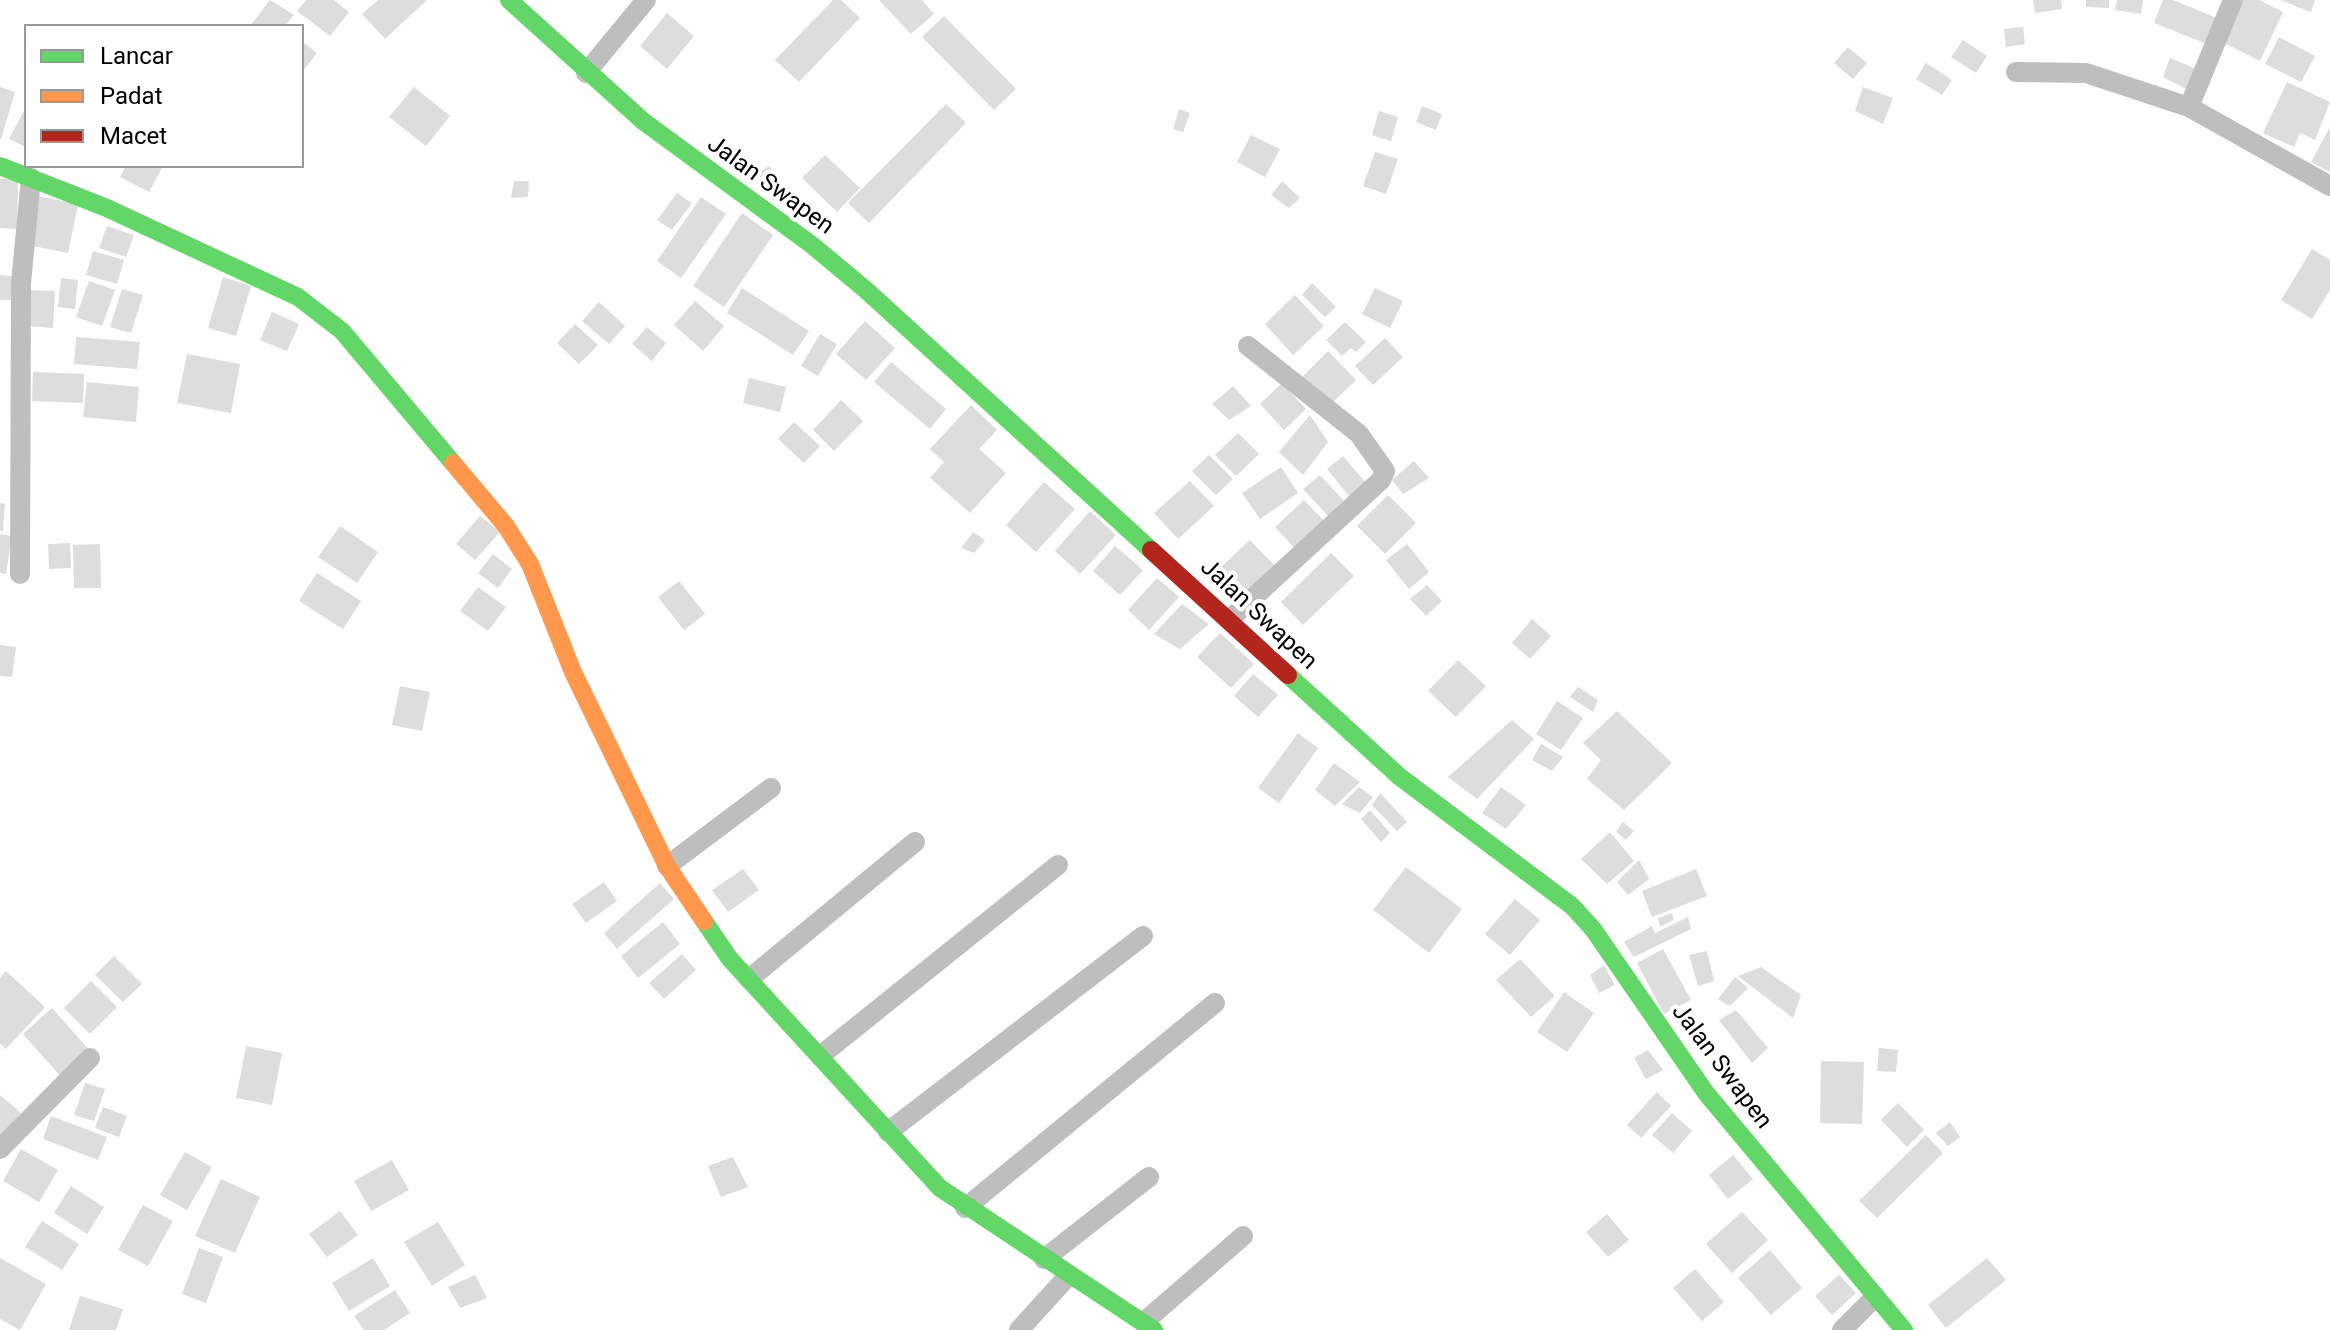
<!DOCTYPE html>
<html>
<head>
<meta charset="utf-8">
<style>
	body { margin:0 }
	#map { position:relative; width:2330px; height:1330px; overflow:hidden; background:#fff; font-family:Roboto,sans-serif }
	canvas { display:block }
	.legend { position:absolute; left:24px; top:24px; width:280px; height:144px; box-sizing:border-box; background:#fff; border:2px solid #999; margin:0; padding:10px 14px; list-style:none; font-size:24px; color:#000 }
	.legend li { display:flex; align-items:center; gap:16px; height:40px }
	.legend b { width:40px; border:2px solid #999 }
</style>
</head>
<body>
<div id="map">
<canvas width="2330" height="1330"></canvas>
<ul class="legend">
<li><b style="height:10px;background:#63d668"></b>Lancar</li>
<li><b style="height:10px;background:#ff974d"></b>Padat</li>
<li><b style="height:10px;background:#b3261e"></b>Macet</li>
</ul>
</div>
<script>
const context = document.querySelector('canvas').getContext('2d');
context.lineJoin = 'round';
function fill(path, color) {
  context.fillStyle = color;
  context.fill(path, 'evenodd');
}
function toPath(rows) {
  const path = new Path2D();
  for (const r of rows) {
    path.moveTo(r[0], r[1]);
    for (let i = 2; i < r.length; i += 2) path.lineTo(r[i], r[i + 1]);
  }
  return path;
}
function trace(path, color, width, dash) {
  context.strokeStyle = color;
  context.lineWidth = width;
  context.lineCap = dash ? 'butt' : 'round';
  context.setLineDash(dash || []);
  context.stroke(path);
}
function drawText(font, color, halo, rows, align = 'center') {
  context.font = font + ' Roboto,sans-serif';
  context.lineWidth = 8;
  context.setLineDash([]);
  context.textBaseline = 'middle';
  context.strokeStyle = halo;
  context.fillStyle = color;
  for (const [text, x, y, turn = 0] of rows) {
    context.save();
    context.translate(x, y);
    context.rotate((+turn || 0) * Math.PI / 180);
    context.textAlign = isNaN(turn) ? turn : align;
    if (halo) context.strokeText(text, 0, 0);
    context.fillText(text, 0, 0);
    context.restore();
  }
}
fill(toPath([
	[270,0,294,15,285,26,250,26],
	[306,0,334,0,349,12,330,36,297,11],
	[378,0,427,0,385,39,362,14],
	[833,0,841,0,860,18,799,82,775,60],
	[879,0,922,0,934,14,911,34],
	[2033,0,2061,0,2062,9,2035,13],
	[2086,0,2109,0,2109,8,2086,7],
	[2117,0,2143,0,2141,14,2115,10],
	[2163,0,2173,0,2217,18,2207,44,2154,23],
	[2243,0,2259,0,2283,12,2260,61,2222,42],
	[2280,0,2315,0,2311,12],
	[667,13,694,36,667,69,640,46],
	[944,16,1016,89,994,110,922,37],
	[2023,27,2025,44,2006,47,2004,29],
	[2279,37,2315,56,2301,82,2265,64],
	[1963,40,1987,56,1976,73,1951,57],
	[302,41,317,53,302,72],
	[1848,47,1867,63,1853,79,1834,63],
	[2170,58,2199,70,2190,91,2163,77],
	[1926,63,1952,80,1942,95,1916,79],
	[2287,82,2330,102,2315,140,2300,133,2294,147,2263,133],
	[0,87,15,92,1,139,0,139],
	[414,87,450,116,426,146,389,117],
	[1863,87,1893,98,1883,124,1855,111],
	[946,104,966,123,869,223,848,203],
	[1422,106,1442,114,1436,130,1416,122],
	[26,107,26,147,9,139],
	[1179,109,1190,113,1183,132,1173,129],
	[1379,111,1398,117,1391,141,1372,135],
	[2330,127,2330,172,2311,162],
	[1251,135,1280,149,1265,177,1237,162],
	[1375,152,1398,159,1386,194,1363,186],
	[825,155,860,188,837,212,802,178],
	[126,166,163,166,149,192,120,177],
	[769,166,779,177,769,188,757,174],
	[0,179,18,179,17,229,0,228],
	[514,181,529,181,528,197,511,198],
	[1282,181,1300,198,1289,208,1271,195],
	[677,193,692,203,672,230,657,220],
	[38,196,78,204,68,253,28,245],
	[701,197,726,214,681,278,657,261],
	[742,213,773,235,724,307,693,286],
	[107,226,134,235,126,257,99,248],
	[2312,249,2330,260,2330,290,2312,319,2281,300],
	[93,251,124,260,117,284,86,275],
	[0,275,12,276,11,300,0,300],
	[223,277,251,286,236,336,208,328],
	[61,278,78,280,75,309,58,307],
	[89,281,115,290,102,326,76,317],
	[1312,283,1336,307,1325,317,1302,295],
	[742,288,809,331,793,355,727,313],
	[1375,288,1403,301,1390,328,1362,314],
	[122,289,143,295,131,333,110,327],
	[31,290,55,291,53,328,28,326],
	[1295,295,1324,326,1293,355,1265,324],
	[695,301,724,326,703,351,674,325],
	[599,302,625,326,609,344,582,321],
	[272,312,299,324,287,351,260,340],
	[865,321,895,348,866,380,836,354],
	[1345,322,1366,342,1356,352,1351,348,1342,356,1326,340],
	[575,324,598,345,579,364,557,343],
	[647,327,666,343,652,361,632,344],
	[820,334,837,344,818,376,801,366],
	[76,337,140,342,137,369,74,364],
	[1385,338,1403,357,1373,385,1355,366],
	[1328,351,1356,380,1330,405,1302,377],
	[187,354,240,364,231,413,177,403],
	[891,362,946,409,930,429,874,382],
	[33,372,84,374,83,403,32,401],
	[749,378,786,387,780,412,743,403],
	[87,382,139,387,136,422,83,417],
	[1282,383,1306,409,1284,430,1260,404],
	[1233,386,1251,406,1229,420,1212,404],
	[841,400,863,421,834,451,813,430],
	[971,405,997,430,979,449,1006,473,970,513,930,478,944,462,930,449],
	[1310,415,1328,442,1303,475,1279,452],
	[794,422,820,446,804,463,778,439],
	[1238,433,1259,454,1236,476,1215,455],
	[1209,455,1233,479,1216,495,1192,471],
	[1343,456,1366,483,1349,496,1327,469],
	[1414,461,1429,478,1403,494,1392,480],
	[1281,467,1298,493,1260,519,1242,493],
	[1320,475,1344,501,1328,516,1303,489],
	[1190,481,1214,506,1178,539,1154,513],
	[1044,482,1075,509,1036,552,1006,525],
	[1388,495,1416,523,1385,554,1357,526],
	[1304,500,1327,524,1298,552,1275,527],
	[0,503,5,504,3,531,0,531],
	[1090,511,1116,535,1080,574,1055,551],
	[480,516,500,532,475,560,456,544],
	[340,526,378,552,357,583,318,557],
	[973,532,985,540,974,553,961,548],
	[0,534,12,536,6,574,0,573],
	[1250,540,1274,565,1245,593,1220,568],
	[70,543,71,568,49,569,48,544],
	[100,544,101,588,74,588,73,545],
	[1407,544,1429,572,1409,589,1386,560],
	[1115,546,1143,570,1120,595,1093,571],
	[1331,553,1354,576,1303,625,1281,602],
	[493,554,512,569,498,588,478,573],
	[317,573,361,601,343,629,299,601],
	[1157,578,1179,597,1149,630,1128,610],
	[679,581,705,614,684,630,658,597],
	[1427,585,1442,601,1426,616,1410,599],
	[478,587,506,607,488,631,460,611],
	[1182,604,1209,624,1180,649,1154,634],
	[1532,619,1551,636,1530,659,1512,643],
	[1220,633,1254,664,1231,688,1197,657],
	[0,645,16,647,12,677,0,676],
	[1458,660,1486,686,1456,717,1428,691],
	[1253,674,1278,695,1258,717,1234,696],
	[400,686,430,692,422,731,392,725],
	[1578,687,1598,700,1593,712,1570,697],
	[1557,701,1583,718,1561,750,1536,734],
	[1617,711,1672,763,1624,810,1587,779,1601,760,1583,743],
	[1512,720,1534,739,1477,799,1448,777],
	[1298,733,1318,748,1279,803,1258,788],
	[1541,744,1563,757,1552,771,1532,760],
	[1334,763,1360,782,1335,806,1315,790],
	[1359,787,1373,797,1360,813,1342,804],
	[1501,787,1526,805,1506,829,1482,813],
	[1380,793,1407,822,1397,831,1372,805],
	[1370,810,1390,833,1381,842,1361,819],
	[1623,822,1634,831,1626,840,1616,832],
	[1610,832,1634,861,1607,884,1581,859],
	[1639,860,1649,879,1628,895,1617,882],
	[1406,867,1462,909,1429,953,1373,910],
	[743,869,759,890,728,912,712,890],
	[1696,869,1707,896,1652,917,1642,891],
	[604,882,617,901,586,923,572,904],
	[660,883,674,899,617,949,604,933],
	[1515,899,1540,920,1510,955,1485,934],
	[1672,913,1674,920,1660,927,1658,918],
	[1688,917,1691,929,1634,957,1624,942,1652,926,1655,933],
	[663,922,680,944,638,978,621,956],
	[1663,949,1691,1000,1664,1014,1637,963],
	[1707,951,1714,981,1698,986,1689,955],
	[682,954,696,970,664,999,649,983],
	[114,956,142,984,123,1002,95,975],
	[1520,959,1555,996,1531,1017,1496,980],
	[1604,965,1615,985,1599,993,1590,975],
	[1761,967,1801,995,1793,1018,1738,976],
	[6,971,45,1007,6,1049,0,1043,0,978],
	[1735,977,1748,988,1730,1006,1718,999],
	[91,981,117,1007,90,1034,64,1008],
	[1564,992,1594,1013,1567,1052,1537,1032],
	[52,1008,91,1052,62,1078,23,1034],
	[1736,1010,1768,1048,1752,1063,1719,1020],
	[246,1046,282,1053,272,1105,236,1098],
	[1879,1048,1898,1050,1896,1072,1877,1071],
	[1648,1050,1663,1070,1646,1079,1634,1058],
	[1821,1061,1864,1062,1862,1124,1820,1123],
	[85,1083,105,1089,94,1121,74,1115],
	[1657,1092,1671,1106,1641,1138,1627,1125],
	[0,1095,21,1113,0,1138],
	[1898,1103,1924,1130,1907,1147,1881,1120],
	[103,1107,127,1116,119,1137,95,1128],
	[1672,1113,1692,1131,1673,1153,1652,1135],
	[51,1116,107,1137,98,1160,43,1139],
	[1950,1122,1960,1137,1948,1146,1936,1133],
	[1926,1135,1943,1153,1877,1218,1859,1201],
	[21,1149,58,1170,39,1202,3,1181],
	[185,1152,212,1167,187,1210,160,1195],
	[1733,1155,1753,1179,1728,1199,1709,1175],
	[733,1157,748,1187,721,1197,708,1166],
	[392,1160,409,1190,371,1211,354,1181],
	[221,1179,260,1197,235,1253,195,1236],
	[71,1186,104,1207,87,1234,54,1213],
	[143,1205,173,1221,148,1266,118,1250],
	[340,1211,358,1235,327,1257,309,1234],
	[1742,1212,1768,1240,1732,1273,1706,1244],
	[1607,1214,1629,1240,1608,1257,1586,1232],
	[42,1221,79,1244,62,1270,25,1247],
	[438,1222,465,1265,432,1286,404,1242],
	[199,1248,223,1257,206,1303,182,1294],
	[1770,1250,1802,1288,1771,1315,1738,1278],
	[0,1258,46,1284,20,1330,0,1319],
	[373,1258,390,1286,349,1311,332,1283],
	[1987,1258,2006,1280,1946,1328,1928,1305],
	[1695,1269,1724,1302,1702,1321,1673,1288],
	[475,1275,487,1298,460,1308,448,1287],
	[1839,1275,1856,1293,1832,1315,1815,1296],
	[395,1290,410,1313,384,1330,364,1330,354,1316],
	[80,1296,123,1309,116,1330,69,1330]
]), '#ddd');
trace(toPath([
	[2016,72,2086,73,2189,107,2330,186],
	[586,73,646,0],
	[2189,107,2233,0],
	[20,574,21,283,31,178],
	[1229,620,1381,480,1385,471,1359,434,1248,346],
	[667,866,771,788],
	[749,979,915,842],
	[820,1056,1058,865],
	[888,1132,1143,936],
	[0,1149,90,1058],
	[965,1208,1215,1003],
	[1044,1259,1149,1177],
	[1144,1322,1243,1236],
	[1019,1330,1069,1275],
	[1842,1330,1874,1298]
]), '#bebebe', 20);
trace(toPath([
	[509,0,643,121,812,245,866,290,1151,550],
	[0,166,107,208,298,297,342,331,453,463],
	[1288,675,1400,777,1572,906,1593,929,1706,1093,1904,1330],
	[704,921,730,959,940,1188,1154,1330]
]), '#63d668', 18);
trace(toPath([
	[453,463,506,526,530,564,573,672,667,866,704,921]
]), '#ff974d', 18);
trace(toPath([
	[1151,550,1288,675]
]), '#b3261e', 18);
drawText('24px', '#000', '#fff', [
	["Jalan Swapen",770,186,36],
	["Jalan Swapen",1258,615,43],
	["Jalan Swapen",1721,1067,53]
]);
</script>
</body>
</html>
